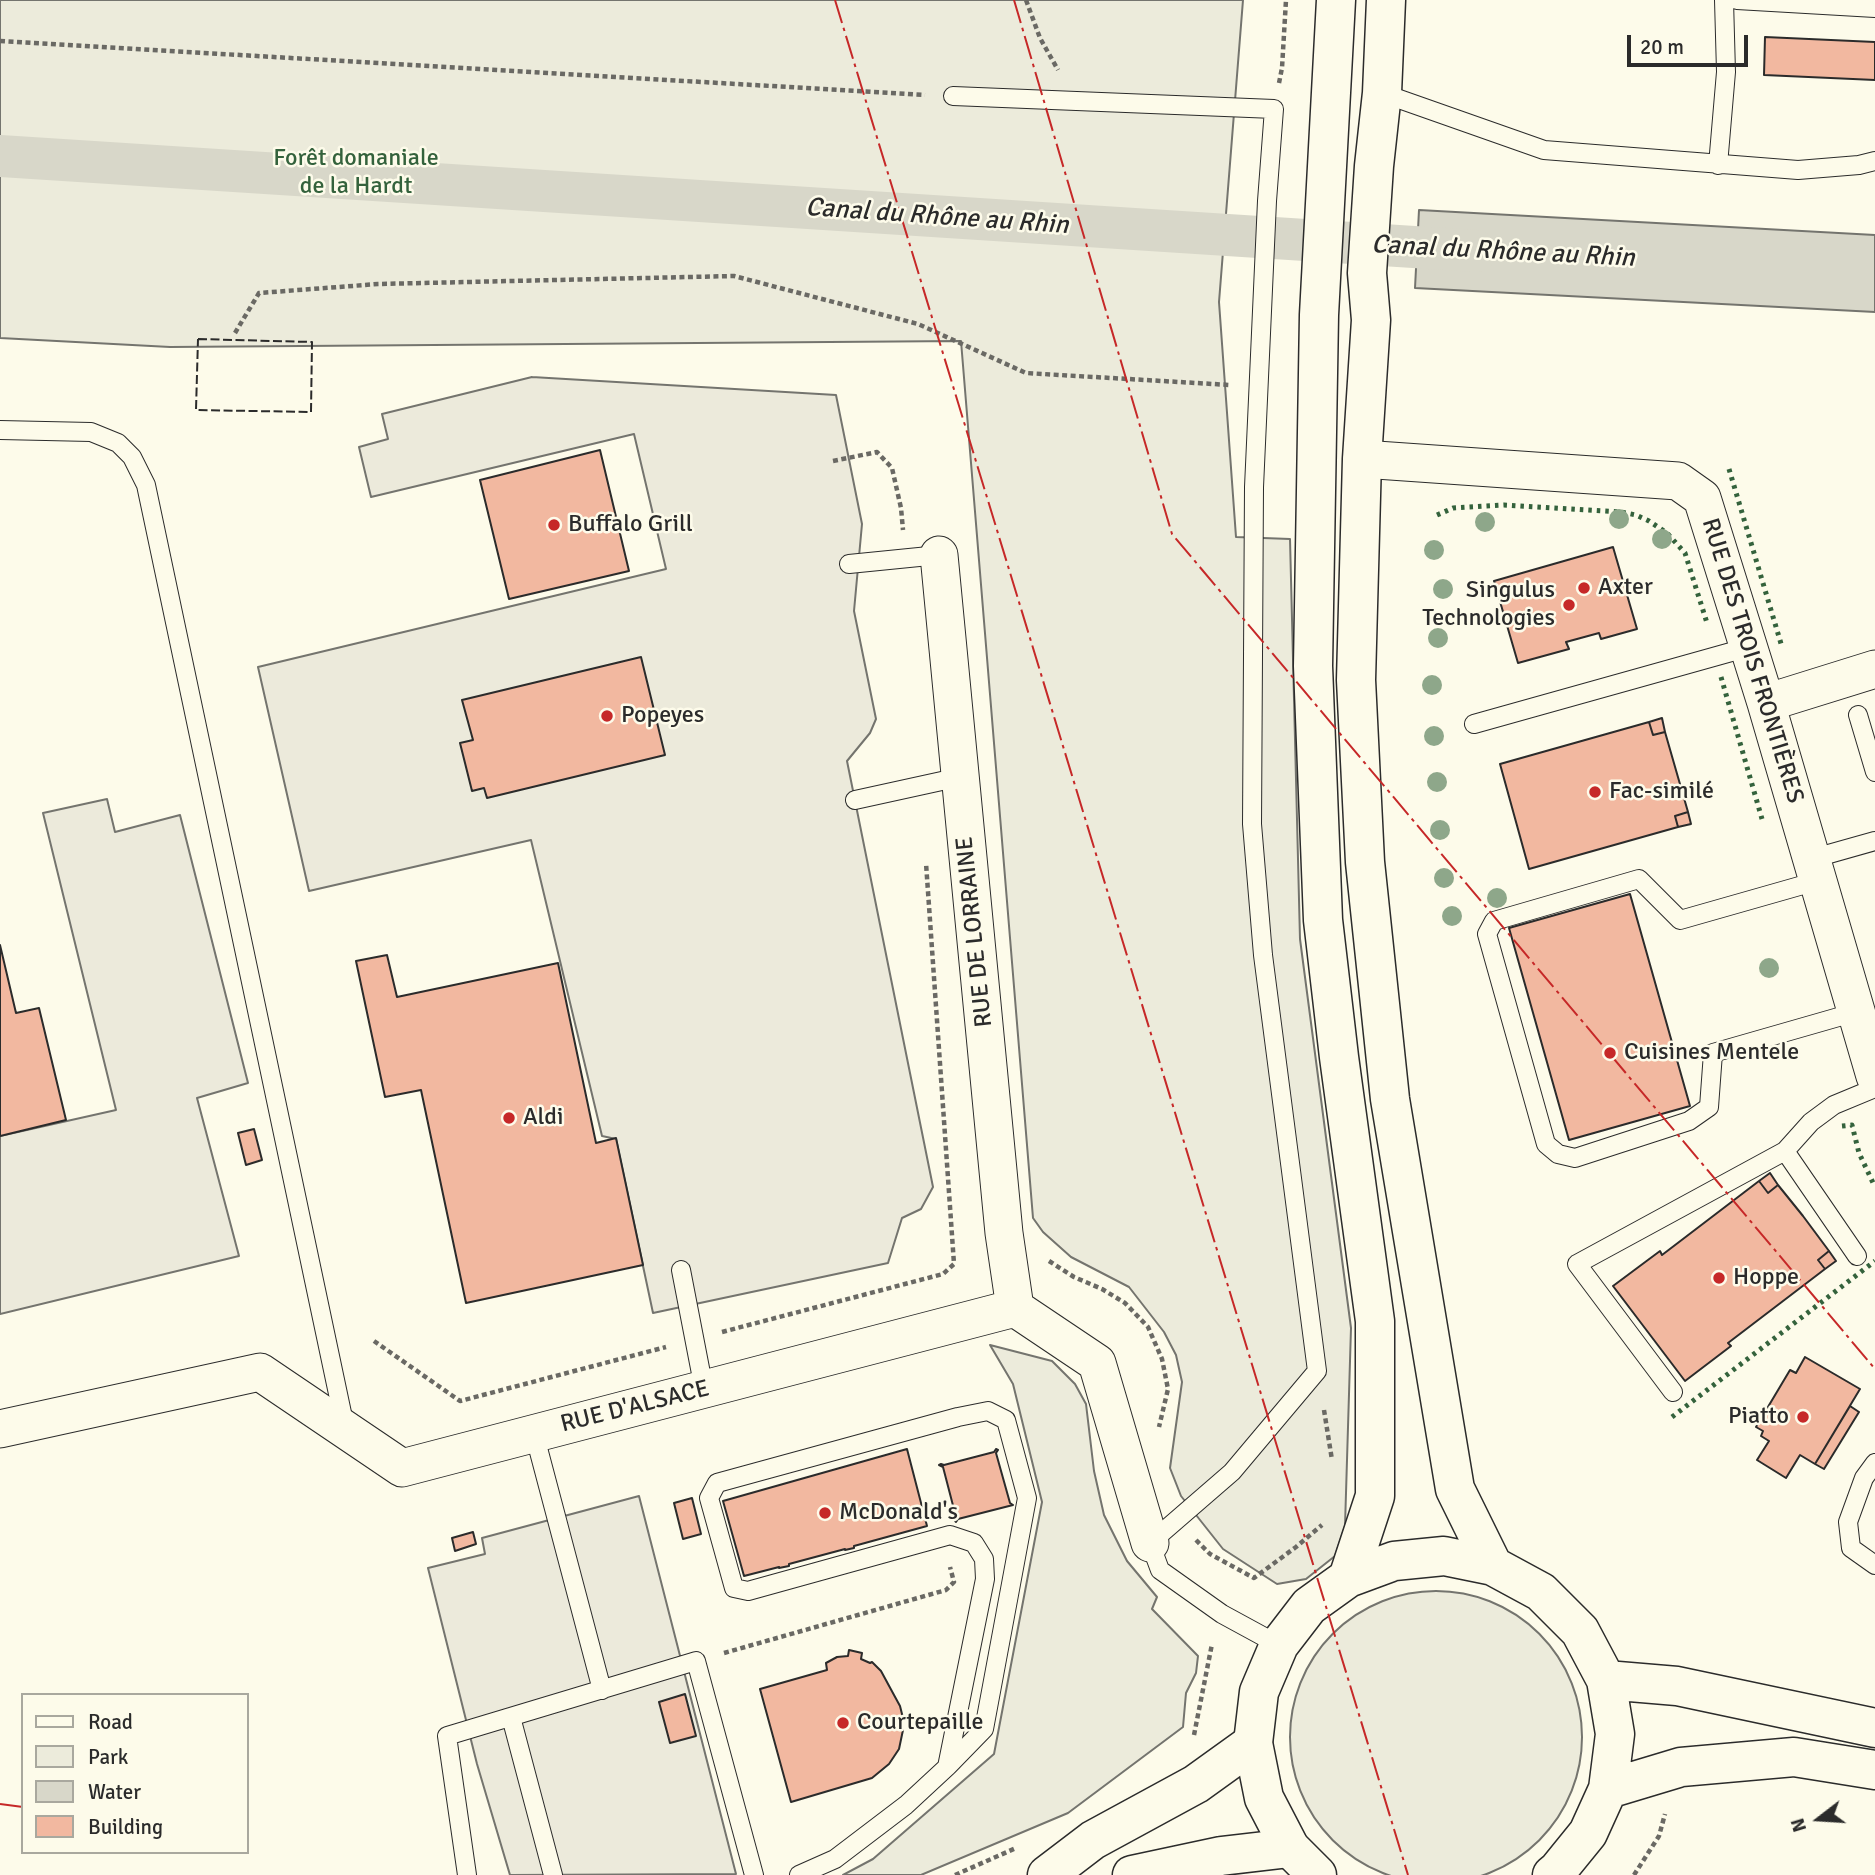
<!DOCTYPE html>
<html>
<head>
<meta charset="utf-8">
<style>
	body { margin:0 }
	#map { position:relative; width:1875px; height:1875px; overflow:hidden; background:#fdfbea; font-family:Signika,sans-serif }
	canvas { display:block }
	.legend { position:absolute; left:21px; top:1693px; width:228px; height:161px; box-sizing:border-box; background:#fdfbea; border:2px solid #a9a89e; margin:0; padding:9px 12px; list-style:none; font-size:21px; color:#2b2b2b }
	.legend li { display:flex; align-items:center; gap:14px; height:35px }
	.legend b { width:35px; border:2px solid #a9a89e }
	.north { position:absolute; left:1784px; top:1784px; width:70px; height:70px; -webkit-text-stroke:5px #fdfbea; paint-order:stroke; rotate:253deg; font-size:19px; font-weight:700; line-height:28px; text-align:center; color:#2b2b2b }
	.north::after { content:''; display:block; margin:auto; width:24px; height:32px; background:#2b2b2b; clip-path:polygon(50% 0,100% 100%,50% 72%,0 100%) }
	.scale { position:absolute; left:1627px; top:35px; width:121px; height:32px; box-sizing:border-box; border:4px solid #2b2b2b; border-top:0; padding-left:9px; font-size:21px; line-height:24px; white-space:nowrap; color:#2b2b2b; -webkit-text-stroke:5px #fdfbea; paint-order:stroke }
</style>
</head>
<body>
<div id="map">
<canvas width="1875" height="1875"></canvas>
<ul class="legend">
<li><b style="height:9px;background:#fdfbea"></b>Road</li>
<li><b style="height:19px;background:#ecebdb"></b>Park</li>
<li><b style="height:19px;background:#d8d7c9"></b>Water</li>
<li><b style="height:19px;background:#f2b8a0"></b>Building</li>
</ul>
<div class="north">N</div>
<div class="scale">20 m</div>
</div>
<script>
const context = document.querySelector('canvas').getContext('2d');
context.lineJoin = 'round';
function fill(path, color) {
  context.fillStyle = color;
  context.fill(path, 'evenodd');
}
function toPath(rows) {
  const path = new Path2D();
  for (const r of rows) {
    if (r.length === 3) {
      path.moveTo(r[0] + r[2], r[1]);
      path.arc(r[0], r[1], r[2], 0, 2 * Math.PI);
      continue;
    }
    path.moveTo(r[0], r[1]);
    for (let i = 2; i < r.length; i += 2) path.lineTo(r[i], r[i + 1]);
  }
  return path;
}
function trace(path, color, width, dash) {
  context.strokeStyle = color;
  context.lineWidth = width;
  context.lineCap = dash ? 'butt' : 'round';
  context.setLineDash(dash || []);
  context.stroke(path);
}
function drawText(font, color, halo, rows, align = 'center') {
  context.font = font + ' Signika,sans-serif';
  context.lineWidth = 5;
  context.setLineDash([]);
  context.textBaseline = 'middle';
  context.strokeStyle = halo;
  context.fillStyle = color;
  for (const [text, x, y, turn = 0] of rows) {
    context.save();
    context.translate(x, y);
    context.rotate((+turn || 0) * Math.PI / 180);
    context.textAlign = isNaN(turn) ? turn : align;
    if (halo) context.strokeText(text, 0, 0);
    context.fillText(text, 0, 0);
    context.restore();
  }
}
const green = toPath([
	[0,0,1243,0,1219,302,1236,537,1290,539,1300,939,1351,1328,1345,1526,1335,1556,1306,1579,1277,1584,1223,1549,1181,1496,1170,1468,1182,1382,1176,1355,1164,1332,1129,1287,1071,1257,1043,1232,1033,1218,961,341,170,347,0,338,0,0],
	[990,1345,1052,1361,1075,1384,1086,1404,1094,1471,1104,1515,1127,1561,1157,1597,1152,1609,1198,1656,1196,1673,1186,1693,1183,1727,1068,1813,921,1875,843,1875,873,1859,994,1754,1042,1502,1013,1384,990,1345],
	[1436,1737,146]
]);
fill(green, '#ecebdb');
trace(green, '#74746e', 2);
const parking = toPath([
	[532,377,836,395,862,524,854,611,876,719,870,733,847,761,933,1187,921,1209,902,1218,888,1263,653,1313,616,1139,602,1136,531,840,309,891,258,667,666,569,634,434,371,497,359,447,388,439,382,414,532,377],
	[107,799,115,832,180,815,248,1083,197,1098,239,1256,0,1314,0,1136,116,1110,43,813,107,799],
	[639,1496,736,1874,510,1875,477,1764,428,1568,485,1554,482,1538,639,1496]
]);
fill(parking, '#eceadb');
trace(parking, '#74746e', 2);
const water = toPath([
	[1419,210,1875,235,1875,312,1415,288,1419,210]
]);
fill(water, '#d8d7c9');
trace(water, '#74746e', 2);
trace(toPath([
	[0,156,1476,251]
]), '#d8d7c9', 42);
const building = toPath([
	[1765,37,1875,42,1875,80,1764,75,1765,37],
	[600,450,629,571,509,599,480,480,600,450],
	[1613,547,1637,629,1601,639,1599,633,1566,642,1569,649,1518,663,1494,581,1613,547],
	[641,657,665,755,487,798,484,788,472,791,460,743,473,740,462,700,641,657],
	[1662,718,1665,732,1653,735,1649,722,1662,718],
	[1649,722,1653,735,1665,732,1688,812,1675,816,1678,827,1529,869,1500,764,1649,722],
	[1688,812,1691,824,1678,827,1675,816,1688,812],
	[1630,894,1690,1106,1569,1140,1509,928,1630,894],
	[0,945,16,1013,39,1008,66,1120,0,1136,0,945],
	[387,955,397,997,558,963,596,1143,616,1138,643,1265,466,1303,421,1090,385,1097,356,961,387,955],
	[254,1129,262,1160,246,1165,238,1133,254,1129],
	[1770,1173,1778,1185,1768,1193,1759,1181,1770,1173],
	[1759,1181,1768,1193,1778,1185,1803,1216,1829,1251,1818,1260,1825,1269,1728,1343,1731,1346,1685,1381,1613,1286,1660,1251,1662,1255,1759,1181],
	[1829,1251,1836,1261,1825,1269,1818,1260,1829,1251],
	[1805,1357,1860,1389,1815,1464,1800,1455,1786,1478,1757,1460,1769,1441,1761,1436,1763,1431,1756,1427,1790,1370,1796,1373,1805,1357],
	[1850,1406,1859,1412,1824,1469,1815,1464,1850,1406],
	[907,1449,927,1526,854,1546,854,1548,845,1550,845,1549,789,1564,789,1566,779,1568,779,1567,744,1576,723,1501,907,1449],
	[996,1449,998,1450,996,1453,1010,1503,1013,1505,958,1519,956,1522,955,1521,956,1517,943,1467,939,1465,941,1464,944,1465,994,1452,996,1449],
	[692,1498,701,1534,683,1539,674,1503,692,1498],
	[473,1532,476,1544,455,1551,452,1538,473,1532],
	[849,1650,862,1653,861,1659,870,1663,872,1662,881,1671,894,1695,900,1706,903,1718,903,1730,899,1749,889,1764,872,1778,791,1802,760,1689,827,1670,826,1663,837,1657,848,1656,849,1650],
	[685,1694,696,1736,670,1743,659,1702,685,1694]
]);
fill(building, '#f2b8a0');
trace(building, '#2b2b2b', 2);
const service = toPath([
	[1737,0,1875,8],
	[1382,93,1544,150,1798,170,1859,165,1875,161],
	[953,96,1274,109,1267,201,1254,487,1252,824,1263,955,1317,1371,1232,1472,1150,1543,1160,1570,1222,1614,1279,1645],
	[1718,165,1726,72,1724,0],
	[0,430,91,432,118,443,132,457,146,485,345,1427],
	[849,564,939,555],
	[1858,715,1875,772],
	[1474,724,1749,647],
	[855,800,960,777],
	[1811,859,1875,841],
	[1817,881,1680,920,1639,879,1494,921,1487,934,1546,1144,1558,1154,1575,1158,1689,1121,1709,1107,1713,1053,1856,1012],
	[1785,1151,1857,1256],
	[681,1270,704,1389],
	[1673,1392,1577,1264,1785,1151,1811,1122,1834,1105,1875,1088],
	[534,1433,602,1690],
	[1875,1463,1864,1478,1848,1522,1851,1548,1875,1565],
	[511,1717,553,1875],
	[467,1875,447,1736,696,1661,754,1875],
	[799,1875,835,1859,906,1805,947,1767,984,1729,1027,1498,1006,1420,988,1411,958,1417,717,1483,709,1498,734,1588,748,1591,950,1535,974,1543,984,1559,985,1579,947,1767]
]);
const minor = toPath([
	[1362,459,1678,481,1702,498,1766,703,1875,1076],
	[939,555,1004,1233,1015,1308],
	[1766,703,1875,669],
	[0,1429,260,1372,402,1468,1015,1308,1097,1363,1150,1543]
]);
const secondary = toPath([
	[1047,1875,1093,1840,1196,1784,1253,1743],
	[1132,1875,1221,1856,1290,1848]
]);
const primary = toPath([
	[1336,0,1319,315,1313,666,1323,920,1339,1057,1375,1321,1375,1496,1348,1578],
	[1386,0,1382,93,1374,166,1367,273,1371,320,1362,459,1356,680,1365,862,1390,1099,1455,1489,1493,1566],
	[1606,1680,1677,1686,1875,1728],
	[1608,1789,1681,1767,1794,1757,1875,1770],
	[1317,1875,1290,1848,1264,1798,1253,1743,1259,1692,1279,1645,1309,1606,1348,1578,1394,1561,1444,1556,1493,1566,1541,1592,1580,1631,1606,1680,1615,1734,1608,1789,1588,1833,1558,1870,1552,1875]
]);
trace(service, '#2b2b2b', 20);
trace(minor, '#2b2b2b', 39);
trace(secondary, '#2b2b2b', 41);
trace(primary, '#2b2b2b', 41);
trace(toPath([
	[1026,0,1040,38,1058,70],
	[0,41,925,95],
	[1279,83,1282,68,1286,0],
	[235,333,259,293,378,284,734,276,918,324,1026,373,1230,385],
	[833,461,877,452,892,468,901,508,903,530],
	[1049,1261,1074,1277,1102,1289,1125,1303,1148,1327,1162,1359,1168,1389,1159,1427],
	[722,1332,943,1274,954,1264,926,863],
	[374,1341,460,1401,666,1347],
	[1324,1410,1332,1460],
	[1196,1540,1210,1554,1254,1578,1296,1547,1322,1525],
	[724,1653,946,1590,954,1582,950,1567],
	[1194,1735,1212,1644],
	[955,1875,1016,1848],
	[1634,1875,1659,1836,1665,1814]
]), '#6a6964', 4.5, [5, 3.5]);
trace(service, '#fdfbea', 18);
trace(minor, '#fdfbea', 37);
trace(secondary, '#fdfbea', 38);
trace(primary, '#fdfbea', 38);
trace(toPath([
	[1729,469,1782,647],
	[1437,515,1453,508,1504,505,1621,512,1636,515,1649,521,1667,533,1685,553,1707,623],
	[1721,677,1762,819],
	[1842,1126,1852,1125,1859,1153,1875,1187],
	[1672,1417,1875,1261]
]), '#34623c', 5, [3.5, 5]);
trace(toPath([
	[198,339,312,342,311,412,196,410,198,339]
]), '#2b2b2b', 2, [9, 3.5]);
trace(toPath([
	[835,0,1408,1875],
	[1014,0,1172,534,1875,1369],
	[0,1804,23,1807]
]), '#c62828', 2, [24, 5, 3.5, 5]);
context.fillStyle = '#8ea78a';
for (const [x, y] of [
	[1619,519],
	[1485,522],
	[1662,539],
	[1434,550],
	[1443,589],
	[1438,638],
	[1432,685],
	[1434,736],
	[1437,782],
	[1440,830],
	[1444,878],
	[1497,898],
	[1452,916],
	[1769,968]
]) {
  context.beginPath();
  context.arc(x, y, 10, 0, 2 * Math.PI);
  context.fill();
}
for (const [x, y, r, color] of [
	[554,525,7,"#c62828"],
	[1584,588,7,"#c62828"],
	[1569,605,7,"#c62828"],
	[607,716,7,"#c62828"],
	[1595,792,7,"#c62828"],
	[1610,1053,7,"#c62828"],
	[509,1118,7,"#c62828"],
	[1719,1278,7,"#c62828"],
	[1803,1417,7,"#c62828"],
	[825,1513,7,"#c62828"],
	[843,1723,7,"#c62828"]
]) {
  const dot = new Path2D();
  dot.arc(x, y, r, 0, 2 * Math.PI);
  context.fillStyle = color;
  context.fill(dot);
  trace(dot, '#fdfbea', 2.5);
}
drawText('24px', '#34623c', '#fdfbea', [
	["Forêt domaniale",356,159],
	["de la Hardt",356,187]
]);
drawText('24px', '#2b2b2b', '#fdfbea', [
	["Buffalo Grill",568,525],
	["Axter",1598,588],
	["Singulus",1555,591,"right"],
	["Technologies",1555,619,"right"],
	["Popeyes",621,716],
	["Fac-similé",1609,792],
	["Cuisines Mentele",1624,1053],
	["Aldi",523,1118],
	["Hoppe",1733,1278],
	["Piatto",1789,1417,"right"],
	["McDonald's",839,1513],
	["Courtepaille",857,1723]
], 'left');
drawText('24px', '#2b2b2b', '#fdfbea', [
	["RUE DES TROIS FRONTIÈRES",1752,661,73],
	["RUE DE LORRAINE",975,932,-96],
	["RUE D'ALSACE",635,1407,-14]
]);
drawText('italic 26px', '#2b2b2b', '#fdfbea', [
	["Canal du Rhône au Rhin",937,217,4],
	["Canal du Rhône au Rhin",1503,252,3]
]);
</script>
</body>
</html>
